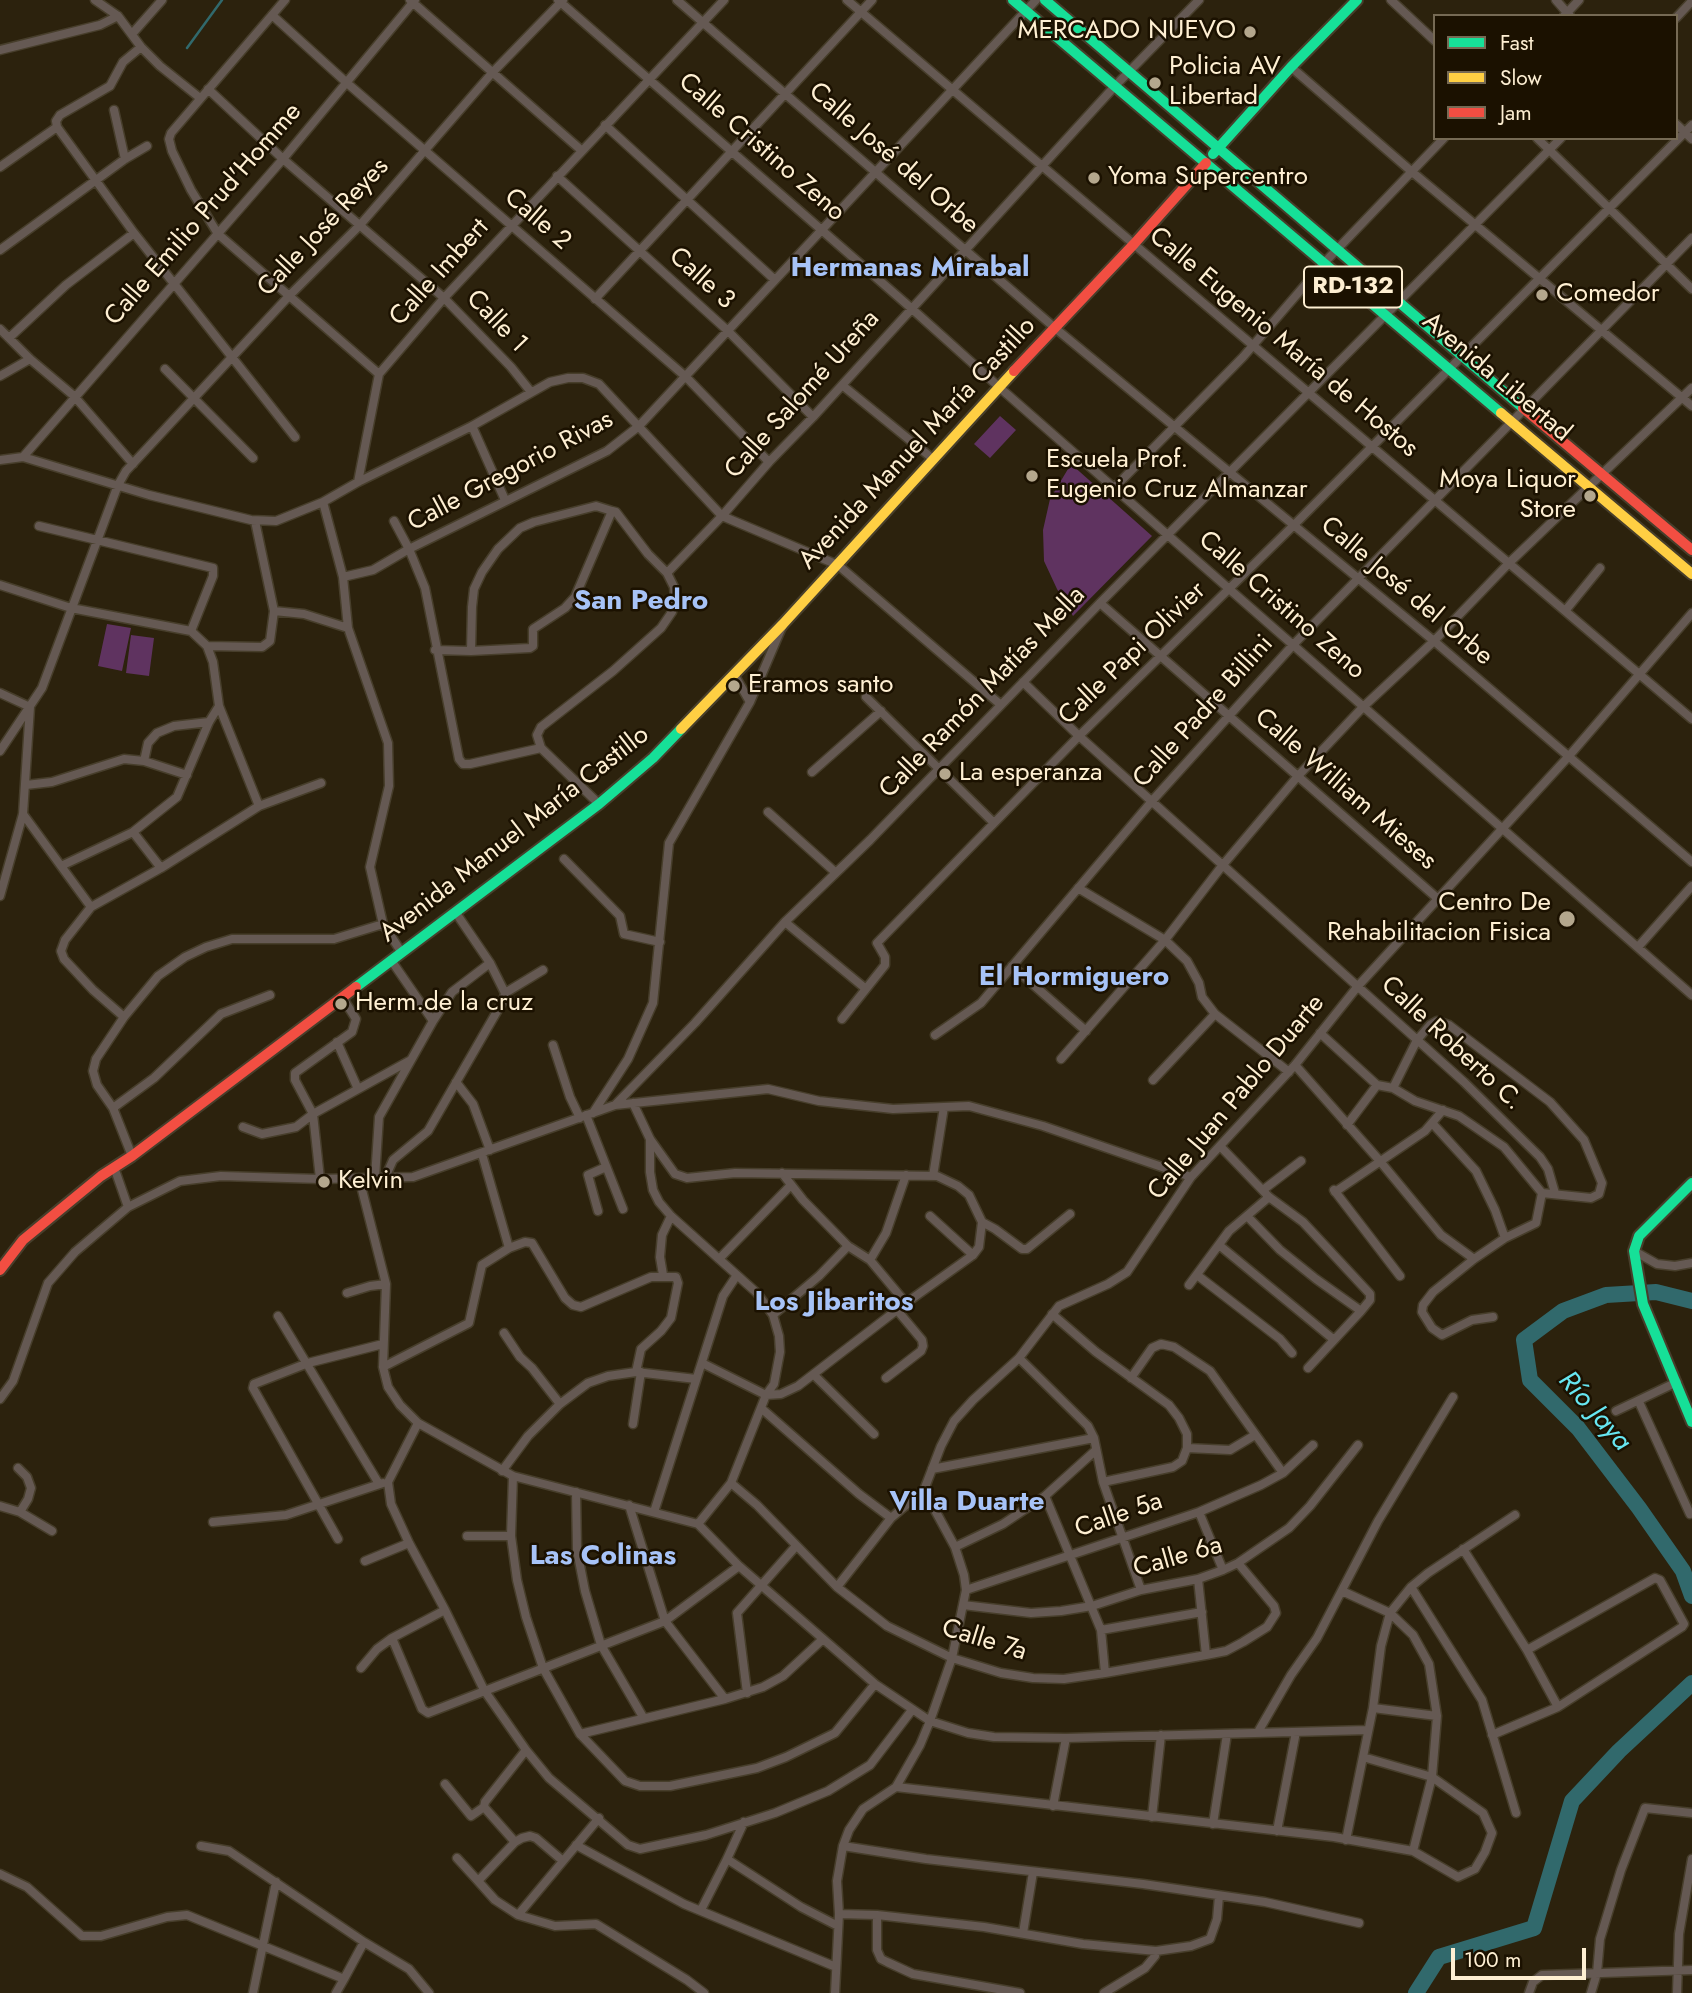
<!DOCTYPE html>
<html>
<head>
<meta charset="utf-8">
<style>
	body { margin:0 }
	#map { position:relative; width:1692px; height:1993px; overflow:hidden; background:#2c220d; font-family:Jost,sans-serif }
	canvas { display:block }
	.legend { position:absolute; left:1433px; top:14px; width:245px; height:126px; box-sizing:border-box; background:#1b1100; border:2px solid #766a54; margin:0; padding:9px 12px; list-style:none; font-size:21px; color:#feefd2 }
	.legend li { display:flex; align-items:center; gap:14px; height:35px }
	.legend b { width:35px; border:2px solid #766a54 }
	.scale { position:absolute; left:1451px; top:1948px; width:135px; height:32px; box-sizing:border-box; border:4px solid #feefd2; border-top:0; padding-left:9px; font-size:21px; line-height:24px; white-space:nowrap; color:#feefd2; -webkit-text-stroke:5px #1b1100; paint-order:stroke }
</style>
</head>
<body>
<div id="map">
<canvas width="1692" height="1993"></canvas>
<ul class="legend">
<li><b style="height:9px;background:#16e098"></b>Fast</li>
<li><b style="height:9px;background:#ffcf43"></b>Slow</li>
<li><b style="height:9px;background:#f24e42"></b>Jam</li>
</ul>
<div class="scale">100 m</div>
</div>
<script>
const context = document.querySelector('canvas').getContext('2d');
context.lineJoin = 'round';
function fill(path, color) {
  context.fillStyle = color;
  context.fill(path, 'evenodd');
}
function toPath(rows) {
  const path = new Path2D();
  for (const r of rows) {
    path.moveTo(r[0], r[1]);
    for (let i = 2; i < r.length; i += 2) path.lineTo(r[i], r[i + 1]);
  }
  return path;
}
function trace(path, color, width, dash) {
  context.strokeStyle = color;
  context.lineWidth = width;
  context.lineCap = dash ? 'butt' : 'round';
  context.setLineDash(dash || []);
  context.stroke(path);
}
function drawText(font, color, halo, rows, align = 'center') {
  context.font = font + ' Jost,sans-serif';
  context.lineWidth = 5;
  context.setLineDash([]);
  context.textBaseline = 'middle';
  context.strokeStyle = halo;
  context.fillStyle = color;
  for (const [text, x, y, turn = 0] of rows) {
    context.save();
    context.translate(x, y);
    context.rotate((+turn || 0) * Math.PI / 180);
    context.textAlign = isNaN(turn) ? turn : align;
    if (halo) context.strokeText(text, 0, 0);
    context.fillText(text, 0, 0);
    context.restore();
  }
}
fill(toPath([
	[1000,416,1016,430,990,458,974,444],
	[1071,464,1152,536,1073,616,1057,589,1044,561,1043,530,1050,499],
	[107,624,131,628,122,671,98,666],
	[131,635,154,638,149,676,126,673]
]), '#5f3360');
trace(toPath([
	[187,48,222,0]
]), '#31696c', 2.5);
trace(toPath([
	[1692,1301,1656,1292,1606,1295,1563,1311,1524,1340,1530,1380,1578,1428,1639,1508,1683,1571,1692,1596],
	[1416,1993,1439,1957,1534,1928,1572,1801,1619,1751,1692,1683]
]), '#31696c', 16);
const street = toPath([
	[95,0,118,16,141,47,160,66,200,98],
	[285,0,171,133,169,139,172,151,191,190,218,234,379,374],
	[410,0,581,150],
	[558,0,911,308,999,387,1692,995],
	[677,0,1055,328,1434,641,1692,862],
	[847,0,1692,719],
	[1391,0,1435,41],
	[1556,0,1570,16],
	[272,15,347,83,686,377,769,462],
	[1564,16,1579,0],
	[1676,18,1692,1],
	[132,34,162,0],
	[0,50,100,25,118,16],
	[1291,67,1411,171,1692,406],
	[208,89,283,159,444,298,511,367,531,392],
	[114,110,125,159],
	[1676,124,1692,139],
	[605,125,775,280],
	[57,127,134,233,295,437],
	[57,127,56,121,60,115,110,86,123,62,141,47],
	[1537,138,1692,289],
	[0,167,57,127],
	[557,176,728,331,813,417],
	[0,250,125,159,147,146],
	[595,299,872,0],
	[0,329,30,359,74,396,133,464],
	[9,338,66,285,134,233],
	[165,369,253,458],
	[0,376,30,359],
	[842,385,933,459],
	[472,426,505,500],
	[23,457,283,159,415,0],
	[0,460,23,457,149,495,251,520,276,521,323,502,358,482,472,426,550,382,568,378,583,378,599,384,722,516,838,565,1001,705],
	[358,482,379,374,444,298,724,0],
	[1114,488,1243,357,1324,263,1444,138],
	[323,502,343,577,348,628,388,743,389,786,370,867,383,924,402,953],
	[394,521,409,549,425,588,459,759,463,764,470,764,541,748,599,804],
	[39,526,213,568,213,576,191,631],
	[667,573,722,516,769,462,813,417,1115,86,1199,0],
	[343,577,373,570,409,549,607,451,639,426,1036,0],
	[0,585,71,608,191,631,207,646,213,662,219,706,209,722,177,797,133,832,61,866],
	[1100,603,1437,898],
	[274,611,304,614,348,628],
	[1565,611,1600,568],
	[207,646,262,647,270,641,274,611,255,521],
	[435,650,471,651,530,648,533,646,533,629,565,608,575,597,612,511],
	[471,651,472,607,474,589,482,572,498,549,520,528,534,522,596,506,612,511,616,512,648,554,667,573,674,587,675,598,672,612,661,628,613,671,541,727,537,735,541,748],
	[1023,682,1079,736,1464,1082,1540,1157,1548,1169,1555,1193],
	[0,693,30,707,23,814,0,896],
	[866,697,993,822],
	[750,702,782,627],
	[219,706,259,806],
	[0,751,42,688,118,485,126,471,289,296,360,225,492,73,563,0],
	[144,761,148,743,157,733,174,726,209,722],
	[812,772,881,711],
	[26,785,52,782,124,759,144,761,187,775],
	[768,812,835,872],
	[23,814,91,907],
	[133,832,161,868],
	[564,859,620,916,624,934,660,942],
	[1078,888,1165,940,1187,961,1199,983,1202,997,1215,1014,1289,1072],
	[785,922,866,989],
	[1638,947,1692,886],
	[1012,966,1086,1031],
	[505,993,543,970],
	[124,1017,93,990,64,959,61,951,65,940,91,907,161,868,259,806,321,783],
	[842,1019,885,965,885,957,877,943,1079,736,1293,526,1692,125],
	[433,1021,452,992,490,963],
	[1320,1033,1377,1085,1393,1088,1415,1101,1459,1116,1504,1147,1542,1193],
	[935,1035,981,1003,1152,801,1293,645,1692,238],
	[337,1042,358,1089],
	[553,1045,570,1097,580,1118],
	[1061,1059,1165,940,1222,866,1298,776,1363,707,1434,641,1509,563,1692,388],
	[1295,1065,1379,1160,1441,1235,1474,1259],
	[1153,1080,1215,1014],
	[456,1082,473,1104,490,1150],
	[1393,1088,1417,1040,1430,1025,1437,1021,1449,1025,1550,1102,1584,1140,1602,1183,1599,1194,1591,1198,1542,1193],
	[633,1103,650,1139,675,1174,687,1178,735,1173,937,1176,958,1186,969,1195,982,1222,979,1247,973,1255,906,1303,798,1386,781,1394,766,1395,702,1363],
	[615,1105,695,1023,785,922,870,840,1100,603,1561,138],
	[113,1108,154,1078,221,1014,270,995],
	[593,1113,628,1059,653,1003,669,843,750,702,735,676],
	[586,1115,623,1209],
	[1433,1124,1476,1171,1495,1210,1505,1238],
	[1347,1125,1377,1085],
	[243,1127,262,1134,296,1127,313,1114,409,1061],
	[650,1139,650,1172,653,1190,659,1202,671,1216,757,1293,773,1315,779,1336,780,1352,774,1384,766,1395,731,1483,698,1524],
	[1220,1146,1269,1197,1303,1222,1370,1294,1370,1300,1361,1311,1308,1368],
	[132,1156,113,1108,97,1085,93,1071,96,1059,124,1017,158,976,185,957,206,947,232,939,334,939,383,924],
	[114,1167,128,1207],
	[782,1173,803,1200,848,1246,870,1260,906,1303],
	[933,1176,944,1107],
	[359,1178,386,1284,383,1367,388,1387,400,1405,418,1423,513,1476,698,1524,739,1566,875,1684,930,1721,968,1733,994,1737,1066,1738,1368,1730],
	[375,1178,379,1117,433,1021,391,960],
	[385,1178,393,1160,428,1131,503,1001,505,993,490,963,456,913],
	[320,1179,313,1114,295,1080,295,1073,352,1032,356,1019,342,997],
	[1263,1190,1301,1161],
	[1334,1190,1400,1276],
	[1335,1192,1425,1131,1443,1110],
	[598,1211,588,1175,606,1167],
	[930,1216,973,1255],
	[1248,1217,1280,1250,1316,1279,1361,1311],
	[982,1222,995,1229,1022,1249,1027,1249,1070,1214],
	[1219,1245,1333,1339],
	[509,1248,525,1242,532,1243,565,1298,573,1305,581,1307,651,1277,676,1277,678,1283,671,1318,661,1331,641,1349,636,1372],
	[1634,1251,1657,1264,1675,1266,1692,1263],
	[719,1259,790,1186],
	[870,1260,886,1233,906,1175],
	[663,1275,660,1257,662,1235,671,1216],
	[1197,1275,1280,1339,1292,1353],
	[1189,1285,1229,1231,1269,1197],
	[347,1293,370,1286,386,1284],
	[1052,1314,1096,1352,1169,1405,1179,1418,1187,1434,1187,1448,1182,1461,1173,1467,1103,1482],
	[773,1315,819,1276,848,1246],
	[278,1316,379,1484],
	[1493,1317,1472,1320,1442,1335,1432,1328,1422,1312,1423,1305,1433,1292,1474,1259,1505,1238,1536,1223,1542,1193],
	[504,1333,520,1357,532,1368,560,1404],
	[1019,1358,1088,1426,1094,1438,1103,1482,1141,1590],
	[383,1367,469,1323,482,1265,509,1248,482,1154],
	[814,1375,874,1434],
	[886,1378,921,1351,923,1346,922,1340,897,1310],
	[1131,1378,1152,1348,1161,1344,1174,1347,1210,1371,1283,1473,1313,1445],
	[0,1399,13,1381,48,1283,75,1252,128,1207,180,1181,221,1176,320,1179,413,1177,615,1105,768,1089,819,1101,893,1109,969,1106,1043,1126,1191,1177],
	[1639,1402,1690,1514],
	[761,1408,859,1494,891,1518],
	[1616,1411,1677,1382],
	[418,1423,388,1482,391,1504,409,1543,445,1610,484,1690,526,1750,549,1778,628,1845,640,1849,706,1835,775,1813,828,1791,870,1765,912,1710],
	[633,1424,641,1372],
	[1187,1448,1230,1450,1255,1435],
	[18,1468,27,1477,31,1488,28,1499,20,1512],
	[932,1469,1094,1438],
	[502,1471,528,1436,560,1404,588,1383,608,1376,636,1372,696,1379],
	[513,1476,511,1536,517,1580,526,1617,543,1668,580,1734,625,1781,640,1786,670,1786,757,1768,786,1757,835,1733,875,1684],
	[731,1483,757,1505,837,1587,887,1626,952,1658,1001,1673,1033,1678,1064,1679,1105,1673,1206,1655,1226,1651,1243,1642,1267,1627,1276,1613,1274,1606,1238,1563],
	[576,1492,577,1550,585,1591,601,1645,643,1717],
	[1045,1496,1101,1630,1105,1673],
	[629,1505,665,1621,725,1699],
	[0,1506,20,1512,52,1531],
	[654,1512,723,1296,737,1275],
	[1199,1512,1223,1570],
	[213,1522,286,1515,383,1483],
	[467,1536,511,1536],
	[338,1539,253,1388,254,1384,308,1363,383,1344],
	[955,1547,1003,1524,1045,1496,1096,1450],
	[1463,1549,1527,1650,1558,1707],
	[365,1561,409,1543],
	[1198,1579,1206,1655],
	[837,1587,891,1518,924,1490],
	[1411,1587,1482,1700,1516,1813],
	[966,1590,1199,1512,1261,1485,1283,1473],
	[1342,1591,1390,1613,1413,1635,1429,1664,1437,1716,1432,1777,1413,1851],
	[963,1605,1031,1613,1061,1611,1092,1606,1141,1590,1198,1579,1223,1570,1238,1563,1289,1528,1310,1506,1358,1445],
	[1101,1630,1202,1612],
	[392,1638,422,1709,428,1713,665,1621,739,1566],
	[361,1668,377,1649,392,1638,445,1610],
	[747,1693,737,1613,796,1546],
	[1373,1708,1437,1716],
	[1258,1732,1291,1675,1317,1638,1378,1521,1453,1397],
	[580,1734,725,1699,763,1687,783,1676,823,1639],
	[1492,1735,1558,1707,1682,1627,1684,1624,1660,1580,1655,1578,1527,1650],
	[445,1784,471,1816,484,1807],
	[896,1787,920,1745,930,1721,952,1658,966,1590,964,1575,955,1547,924,1490,941,1446,954,1421,973,1400,1019,1358,1059,1306,1108,1284,1127,1272,1191,1177,1295,1065,1358,986,1569,756,1692,613],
	[1053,1806,1066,1738],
	[1152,1817,1161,1735],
	[744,1822,727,1859,801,1907,838,1926],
	[1213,1824,1227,1734],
	[1277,1831,1296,1732],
	[1346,1840,1373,1708,1381,1646,1390,1613,1411,1587,1428,1573,1515,1515],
	[515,1842,484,1807,485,1802,526,1750],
	[576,1845,684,1904,836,1967],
	[201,1846,229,1851,364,1942],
	[843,1846,926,1859,1143,1884,1265,1902,1359,1923],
	[457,1858,478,1881],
	[563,1861,536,1838,530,1836,522,1838,515,1842,478,1881,495,1900,518,1915,555,1926,596,1924,687,1980,704,1993],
	[0,1874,27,1887,82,1936,101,1936,167,1917,187,1915,344,1979,364,1942,409,1969,429,1993],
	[701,1910,727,1859],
	[839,1914,877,1915,984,1927,1083,1944,1156,1951,1191,1946,1210,1939,1217,1919,1219,1896],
	[518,1915,599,1818],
	[877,1915,877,1950,881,1959,887,1962,913,1974,1020,1993],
	[1023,1933,1033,1872],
	[253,1993,276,1882],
	[336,1993,344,1979],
	[835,1993,839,1914,837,1881,843,1846,849,1830,863,1809,896,1787,1334,1837,1413,1851,1458,1877,1475,1869,1485,1852,1492,1833,1483,1813,1432,1777,1363,1757],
	[1104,1993,1145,1968,1155,1956,1156,1951],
	[1529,1993,1533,1982,1542,1975,1692,1970],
	[1591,1993,1597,1973,1600,1939,1621,1870,1645,1808,1692,1813],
	[1677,1993,1679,1934,1692,1859]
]);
const fast = toPath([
	[1013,0,1501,413],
	[1045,0,1523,408],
	[1213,154,1291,67,1357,0],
	[356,987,599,804,653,758,681,729],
	[1692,1183,1639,1236,1634,1251,1643,1304,1692,1422]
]);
const slow = toPath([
	[1501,413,1692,574],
	[681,729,783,624,1014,371]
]);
const jam = toPath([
	[1014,371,1134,244,1206,163],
	[1523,408,1692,550],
	[0,1270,23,1240,101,1176,132,1156,356,987]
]);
trace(street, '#473e2b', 11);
trace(fast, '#473e2b', 14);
trace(slow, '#473e2b', 14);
trace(jam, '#473e2b', 14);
trace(street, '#655953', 8);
trace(fast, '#16e098', 10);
trace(slow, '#ffcf43', 10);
trace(jam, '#f24e42', 10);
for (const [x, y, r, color] of [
	[1250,32,7,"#b4a78d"],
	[1155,83,7,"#b4a78d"],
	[1094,178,7,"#b4a78d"],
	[1542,295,7,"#b4a78d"],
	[1032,476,7,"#b4a78d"],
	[1590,496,7,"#b4a78d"],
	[734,686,7,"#b4a78d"],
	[945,774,7,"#b4a78d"],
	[1567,919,9,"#b4a78d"],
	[341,1004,7,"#b4a78d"],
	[324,1182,7,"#b4a78d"]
]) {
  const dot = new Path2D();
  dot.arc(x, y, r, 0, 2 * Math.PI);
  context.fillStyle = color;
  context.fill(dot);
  trace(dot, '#1b1100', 2.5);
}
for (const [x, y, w] of [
	[1353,287,98]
]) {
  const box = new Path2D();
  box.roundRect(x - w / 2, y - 20.5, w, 41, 5);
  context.fillStyle = '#1b1100';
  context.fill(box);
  trace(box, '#feefd2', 2);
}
drawText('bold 24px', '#feefd2', null, [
	["RD-132",1353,287]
]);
drawText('26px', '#feefd2', '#1b1100', [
	["MERCADO NUEVO",1236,32,"right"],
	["Policia AV",1169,68],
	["Libertad",1169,98],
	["Yoma Supercentro",1108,178],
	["Comedor",1556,295],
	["Escuela Prof.",1046,461],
	["Eugenio Cruz Almanzar",1046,491],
	["Moya Liquor",1576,481,"right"],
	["Store",1576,511,"right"],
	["Eramos santo",748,686],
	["La esperanza",959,774],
	["Centro De",1551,904,"right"],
	["Rehabilitacion Fisica",1551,934,"right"],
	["Herm.de la cruz",355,1004],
	["Kelvin",338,1182]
], 'left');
drawText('26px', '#feefd2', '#1b1100', [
	["Calle Cristino Zeno",761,148,41],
	["Calle José del Orbe",893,159,41],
	["Calle Emilio Prud'Homme",204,215,-49],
	["Calle 2",537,220,41],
	["Calle José Reyes",324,228,-47],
	["Calle Imbert",440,273,-48],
	["Calle 3",701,279,42],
	["Calle 1",496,322,46],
	["Calle Eugenio María de Hostos",1283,343,40],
	["Avenida Libertad",1496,378,40],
	["Calle Salomé Ureña",803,395,-48],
	["Avenida Manuel María Castillo",918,444,-47],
	["Calle Gregorio Rivas",511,472,-28],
	["Calle José del Orbe",1406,592,40],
	["Calle Cristino Zeno",1281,606,41],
	["Calle Papi Olivier",1133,654,-44],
	["Calle Ramón Matías Mella",983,693,-46],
	["Calle Padre Billini",1204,712,-48],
	["Calle William Mieses",1345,790,41],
	["Avenida Manuel María Castillo",515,835,-38],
	["Calle Roberto C.",1451,1044,43],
	["Calle Juan Pablo Duarte",1237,1098,-50],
	["Calle 5a",1119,1516,-19],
	["Calle 6a",1178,1558,-16],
	["Calle 7a",984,1641,17]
]);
drawText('bold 28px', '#a7c3f7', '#1b1100', [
	["Hermanas Mirabal",910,269],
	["San Pedro",641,602],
	["El Hormiguero",1074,978],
	["Los Jibaritos",834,1303],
	["Villa Duarte",967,1503],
	["Las Colinas",603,1557]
]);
drawText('italic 28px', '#67e7f2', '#1b1100', [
	["Río Jaya",1594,1412,49]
]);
</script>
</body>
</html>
